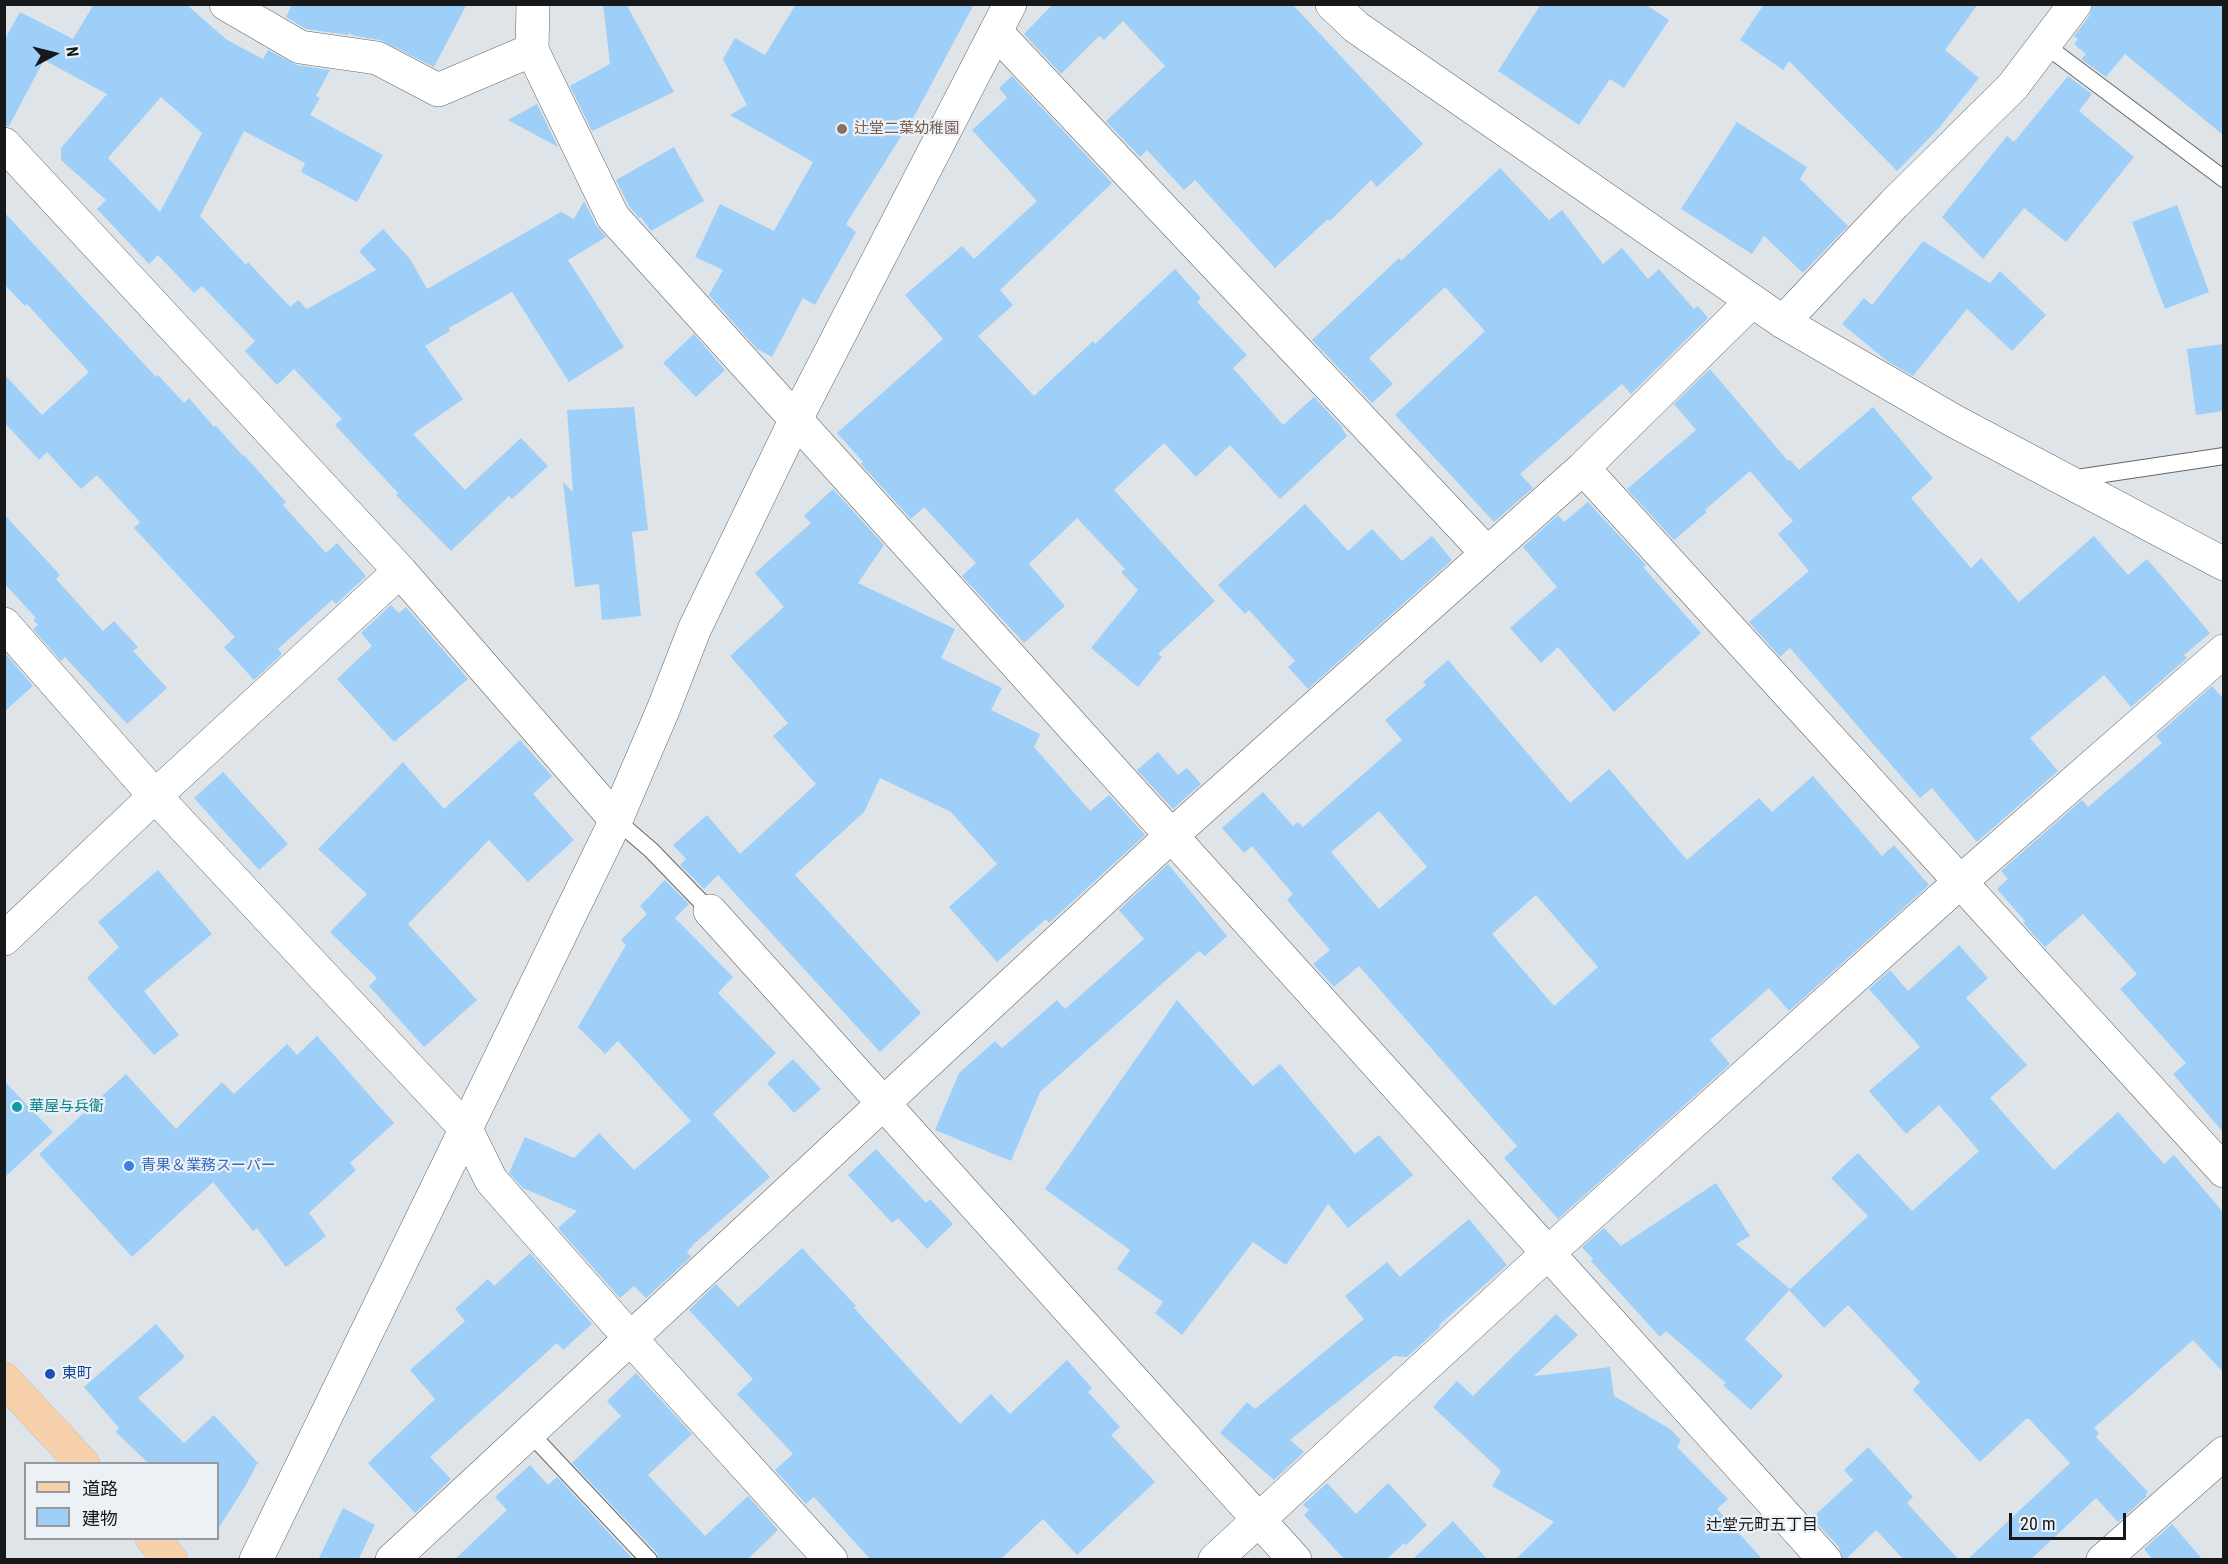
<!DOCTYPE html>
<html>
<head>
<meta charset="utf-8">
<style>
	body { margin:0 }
	#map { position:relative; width:2228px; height:1564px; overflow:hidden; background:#dfe4e8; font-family:"Roboto Condensed","Noto Sans JP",sans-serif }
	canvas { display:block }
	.frame { position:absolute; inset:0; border:6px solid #17181a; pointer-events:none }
	.legend { position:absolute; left:24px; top:1462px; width:195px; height:78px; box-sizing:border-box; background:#ecf1f5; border:2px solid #979a9d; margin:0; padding:8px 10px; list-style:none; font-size:18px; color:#17181a }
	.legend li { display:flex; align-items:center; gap:12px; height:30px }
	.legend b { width:30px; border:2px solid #979a9d }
	.north { position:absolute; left:24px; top:24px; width:60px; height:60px; -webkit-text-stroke:4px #ecf1f5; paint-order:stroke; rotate:83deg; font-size:16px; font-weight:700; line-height:24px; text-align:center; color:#17181a }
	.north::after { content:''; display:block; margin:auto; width:21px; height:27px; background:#17181a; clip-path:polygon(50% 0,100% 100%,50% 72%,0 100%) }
	.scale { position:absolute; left:2009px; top:1513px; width:117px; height:27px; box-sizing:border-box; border:3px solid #17181a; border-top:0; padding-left:8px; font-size:18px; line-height:21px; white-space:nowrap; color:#17181a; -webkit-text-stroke:4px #ecf1f5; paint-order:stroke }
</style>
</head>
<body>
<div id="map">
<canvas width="2228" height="1564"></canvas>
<div class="frame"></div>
<ul class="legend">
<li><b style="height:8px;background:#f7d0ac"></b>道路</li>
<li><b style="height:16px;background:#9ecff8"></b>建物</li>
</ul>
<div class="north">N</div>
<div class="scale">20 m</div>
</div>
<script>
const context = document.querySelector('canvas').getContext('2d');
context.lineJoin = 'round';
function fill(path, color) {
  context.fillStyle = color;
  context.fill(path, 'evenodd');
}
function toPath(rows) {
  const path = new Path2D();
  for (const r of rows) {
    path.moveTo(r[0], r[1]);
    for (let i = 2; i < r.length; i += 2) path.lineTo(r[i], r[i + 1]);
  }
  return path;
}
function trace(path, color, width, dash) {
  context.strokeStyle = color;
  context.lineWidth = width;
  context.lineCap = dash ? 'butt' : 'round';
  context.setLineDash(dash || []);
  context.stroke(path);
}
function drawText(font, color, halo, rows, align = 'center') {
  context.font = font + ' "Roboto Condensed","Noto Sans JP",sans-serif';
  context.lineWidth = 4.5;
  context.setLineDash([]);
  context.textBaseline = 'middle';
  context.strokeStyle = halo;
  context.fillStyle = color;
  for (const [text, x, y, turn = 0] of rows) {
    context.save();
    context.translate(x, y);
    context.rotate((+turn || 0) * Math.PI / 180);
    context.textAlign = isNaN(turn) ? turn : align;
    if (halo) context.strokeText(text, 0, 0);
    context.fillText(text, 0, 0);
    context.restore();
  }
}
fill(toPath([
	[94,4,186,4,227,40,263,59,268,50,297,65,330,70,316,96,320,98,310,115,383,155,357,202,301,172,305,163,244,131,200,216,246,265,248,262,290,307,298,300,307,309,376,270,359,251,383,229,410,259,427,289,561,212,574,219,584,201,596,225,606,237,568,260,624,347,569,382,512,292,449,328,450,331,425,346,463,399,413,434,465,490,521,438,548,466,512,499,509,496,451,551,396,495,398,493,335,425,342,419,294,369,277,385,245,351,255,341,202,286,194,293,158,255,149,264,97,209,106,200,61,160,61,148,107,94,44,60,9,126,4,126,4,41,20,12,73,39],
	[161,97,202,133,160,212,108,158],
	[292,4,467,4,434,67,380,40,355,36,349,33,348,35,306,29,286,17],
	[603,4,626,4,674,92,592,131,570,86,610,64],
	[796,4,974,4,917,111,846,224,856,232,815,305,803,298,772,357,757,349,709,295,723,270,695,257,720,204,774,231,813,162,730,115,747,105,723,59,735,38,765,55],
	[1053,4,1292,4,1423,144,1377,187,1371,180,1330,221,1328,219,1275,268,1195,180,1184,190,1147,150,1140,157,1106,121,1165,66,1123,21,1104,40,1099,36,1061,74,1024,34],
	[1541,4,1645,4,1669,20,1624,88,1610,79,1579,125,1498,71],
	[1764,4,1978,4,1945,50,1979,78,1938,129,1897,171,1789,61,1783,70,1740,40],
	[2093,4,2223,4,2223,135,2125,54,2106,77,2081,59,2086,54,2074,44,2078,39,2074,36,2090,15],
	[1012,76,1112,183,1000,290,1013,305,978,336,1034,396,1093,341,1095,344,1175,269,1201,298,1197,302,1247,355,1233,368,1283,425,1314,397,1343,428,1342,429,1347,436,1280,499,1230,445,1196,477,1164,443,1114,490,1215,601,1158,654,1162,657,1138,687,1091,648,1138,590,1121,572,1125,569,1077,518,1029,564,1065,606,1024,643,962,576,976,563,924,507,911,519,861,464,863,462,837,433,943,339,905,295,962,246,974,259,1037,201,972,130,1007,98,999,88],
	[2068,76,2092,94,2079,111,2134,157,2066,242,2024,208,1983,259,1942,217,2007,136,2014,142],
	[537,104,558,147,508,120],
	[1737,122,1807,167,1800,179,1848,226,1803,273,1764,236,1752,254,1681,209],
	[674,147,704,201,651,231,641,217,639,218,629,206,616,180],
	[1500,168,1549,220,1562,210,1603,264,1622,248,1648,279,1659,269,1694,309,1698,306,1708,318,1631,394,1622,384,1520,474,1533,488,1494,522,1395,415,1485,331,1445,287,1369,358,1393,384,1372,403,1312,340,1399,258,1401,261],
	[2177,205,2209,292,2165,309,2132,222],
	[4,212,156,377,158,375,184,403,189,398,214,427,216,426,243,456,244,455,286,502,283,505,326,553,337,543,366,576,336,604,332,600,278,649,282,654,254,680,224,647,235,637,134,528,140,522,97,475,81,489,47,452,39,460,4,422,4,374,42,415,89,372,27,304,25,306,4,284],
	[1923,241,1990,283,2000,271,2046,315,2012,351,1967,309,1913,376,1887,361,1842,324,1864,298,1872,305],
	[694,334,725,370,696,397,663,363],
	[2223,344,2223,411,2196,415,2187,349],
	[1710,369,1788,461,1790,460,1799,470,1873,407,1933,478,1911,498,1971,568,1981,558,2019,602,2094,536,2128,575,2147,559,2210,633,2184,655,2187,658,2131,707,2104,675,2030,738,2058,771,1977,842,1932,788,1920,798,1790,648,1780,657,1749,622,1809,571,1778,534,1793,521,1750,471,1705,510,1707,512,1674,540,1627,489,1696,430,1674,404],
	[634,407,648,530,632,532,641,616,602,620,599,584,575,587,563,482,573,492,567,410],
	[833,489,884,545,858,583,955,629,941,658,1002,688,991,710,1040,734,1034,747,1090,811,1109,795,1145,835,1049,923,1046,919,997,962,949,907,997,864,951,812,880,778,864,812,795,875,921,1013,880,1052,718,875,704,889,680,865,686,859,673,845,707,815,740,854,816,784,773,736,788,723,730,656,784,607,755,573,811,523,804,516],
	[1588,502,1646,565,1643,567,1701,633,1614,712,1558,647,1541,663,1510,628,1557,587,1523,547,1558,515,1564,522],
	[1305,504,1348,551,1372,529,1402,561,1432,536,1452,560,1308,689,1288,667,1295,661,1249,610,1245,614,1218,585],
	[4,514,60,575,56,579,103,631,114,621,138,647,133,651,167,688,127,724,65,657,61,661,33,629,38,625,33,620,36,618,4,583],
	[391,605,399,613,406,607,468,679,394,742,337,679,372,646,361,633],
	[6,654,33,686,4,712,4,656],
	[1448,660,1570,803,1609,769,1687,860,1759,798,1772,812,1813,776,1882,856,1894,845,1929,885,1789,1011,1769,988,1710,1040,1730,1064,1558,1219,1504,1158,1517,1146,1359,966,1334,987,1313,964,1330,950,1287,900,1293,894,1252,846,1244,853,1222,828,1263,792,1293,826,1298,822,1303,827,1402,740,1385,720,1426,685,1423,682],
	[1379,811,1427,867,1379,909,1331,852],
	[1536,895,1598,967,1554,1006,1492,934],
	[2212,686,2223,698,2223,1132,2173,1074,2186,1063,2120,989,2137,974,2083,914,2045,947,2023,923,2025,921,1997,889,2008,879,2001,871,2082,800,2088,807,2162,743,2156,736],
	[520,740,552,776,533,794,574,840,528,882,489,840,408,924,477,1000,424,1047,369,986,377,978,330,932,367,894,318,849,403,762,444,809],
	[1158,752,1178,775,1187,768,1201,784,1173,809,1137,770],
	[223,772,288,844,259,870,194,798],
	[1168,864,1227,936,1205,956,1199,951,1040,1092,1011,1161,935,1130,959,1073,995,1041,1002,1048,1057,1000,1065,1009,1144,939,1119,910],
	[158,870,212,934,144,991,179,1035,154,1055,87,978,119,947,98,922],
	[665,880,689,904,675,918,733,977,718,993,776,1053,713,1114,770,1177,695,1243,687,1252,691,1257,646,1298,634,1286,620,1298,558,1228,577,1211,523,1188,509,1173,525,1137,574,1158,599,1133,634,1170,691,1121,618,1041,605,1054,578,1027,626,945,621,940,647,914,640,906],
	[1959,945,1988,978,1966,998,2027,1065,1990,1098,2054,1170,2118,1112,2164,1164,2174,1155,2223,1212,2223,1372,2193,1340,2094,1428,2099,1433,2096,1437,2148,1492,2145,1495,2147,1496,2118,1522,2096,1498,2030,1560,1967,1560,2070,1463,2029,1419,2026,1419,1980,1462,1913,1390,1920,1382,1848,1305,1824,1328,1789,1290,1868,1216,1831,1178,1858,1153,1912,1211,1979,1151,1939,1105,1906,1134,1869,1091,1920,1047,1869,989,1890,970,1908,991],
	[1177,1000,1253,1086,1280,1064,1355,1154,1379,1135,1413,1175,1348,1228,1328,1204,1286,1265,1253,1242,1182,1335,1155,1313,1163,1302,1117,1269,1130,1250,1045,1189],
	[317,1036,394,1123,350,1163,356,1170,309,1213,326,1236,286,1267,257,1228,253,1231,213,1182,132,1257,39,1154,126,1074,176,1129,222,1082,234,1094,287,1044,297,1055],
	[793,1059,821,1089,794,1113,767,1083],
	[4,1081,53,1132,4,1178],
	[876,1149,926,1203,930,1199,953,1224,927,1249,898,1218,892,1223,848,1175],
	[1716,1183,1750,1236,1736,1244,1790,1289,1745,1339,1783,1376,1751,1410,1723,1385,1726,1383,1666,1331,1660,1337,1591,1261,1593,1259,1582,1247,1604,1228,1621,1246],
	[1469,1219,1507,1265,1439,1325,1440,1327,1407,1357,1394,1356,1290,1440,1304,1452,1274,1480,1220,1433,1247,1402,1255,1409,1364,1319,1345,1296,1387,1262,1400,1277],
	[802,1248,856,1306,854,1308,960,1424,991,1394,1010,1414,1067,1360,1092,1388,1088,1392,1120,1427,1111,1435,1155,1482,1077,1555,1043,1519,1000,1560,871,1560,814,1497,806,1504,775,1470,793,1454,737,1394,753,1379,689,1310,716,1284,738,1307],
	[530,1253,592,1324,563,1350,557,1343,430,1457,451,1479,415,1513,368,1463,435,1399,410,1370,465,1321,455,1309,488,1279,494,1286],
	[1556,1314,1578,1335,1534,1376,1610,1367,1614,1396,1670,1429,1681,1440,1677,1447,1728,1499,1717,1509,1763,1560,1515,1560,1554,1522,1492,1486,1501,1471,1433,1407,1457,1381,1473,1396],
	[156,1324,185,1357,138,1398,184,1443,214,1415,259,1464,257,1464,246,1485,218,1529,218,1464,149,1464,116,1432,119,1428,84,1387],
	[636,1373,692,1434,648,1475,705,1536,748,1496,778,1530,747,1560,659,1560,657,1553,572,1463,621,1416,607,1401],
	[1868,1447,1913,1497,1907,1503,1959,1560,1904,1560,1876,1530,1845,1560,1843,1559,1839,1547,1812,1518,1853,1480,1844,1470],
	[530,1465,548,1485,557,1477,634,1560,454,1560,507,1510,495,1497],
	[1327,1483,1356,1514,1388,1483,1427,1525,1406,1545,1404,1543,1386,1560,1345,1560,1304,1515,1309,1510,1303,1505],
	[343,1508,375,1525,358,1560,318,1560],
	[1453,1521,1488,1560,1412,1560],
	[2172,1524,2203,1560,2153,1560,2144,1549]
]), '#9ecff8');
const lane = toPath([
	[2045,45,2224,179],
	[2070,479,2224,456],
	[616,820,651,850,710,911],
	[529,1432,649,1560]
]);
const street = toPath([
	[226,4,300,47,377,58,438,90,532,50],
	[533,4,532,50,613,217,1825,1560],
	[1332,4,1356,27,1783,322,1954,421,2224,564],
	[996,32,1487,553],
	[4,144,400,571,616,820],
	[1783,322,1894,204,2013,86,2075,4],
	[1583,468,2224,1171],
	[4,624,155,796,466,1129,491,1180,630,1338,831,1560],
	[710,911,1295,1560],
	[4,939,155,796,400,571],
	[392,1560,1171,836,1583,468,1752,301],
	[1215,1560,1548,1253,1960,882,2224,651],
	[2103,1560,2224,1453]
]);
const secondary = toPath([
	[256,1560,616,820,663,710,695,628,795,421,1010,4]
]);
const primary = toPath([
	[4,1379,83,1464],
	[152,1538,171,1560]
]);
trace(lane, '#64686c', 18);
trace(street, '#64686c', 34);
trace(secondary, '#64686c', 34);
trace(primary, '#bebebf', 34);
trace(lane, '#fff', 16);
trace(street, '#fff', 33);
trace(secondary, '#fff', 33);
trace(primary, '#f7d0ac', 33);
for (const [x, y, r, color] of [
	[842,129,6,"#8d6e63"],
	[17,1107,6,"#0f9aa8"],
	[129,1166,6,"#3f7fe0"],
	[50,1374,6,"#1a4fb4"]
]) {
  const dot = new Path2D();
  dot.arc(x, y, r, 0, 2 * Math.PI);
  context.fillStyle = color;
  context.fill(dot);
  trace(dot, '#ecf1f5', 2);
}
drawText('15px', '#785e54', '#ecf1f5', [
	["辻堂二葉幼稚園",854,129]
], 'left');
drawText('15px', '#0d838f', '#ecf1f5', [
	["華屋与兵衛",29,1107]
], 'left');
drawText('15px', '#366cbe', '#ecf1f5', [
	["青果＆業務スーパー",141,1166]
], 'left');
drawText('15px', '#164399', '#ecf1f5', [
	["東町",62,1374]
], 'left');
drawText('16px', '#17181a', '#ecf1f5', [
	["辻堂元町五丁目",1762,1526]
]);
</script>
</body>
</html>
